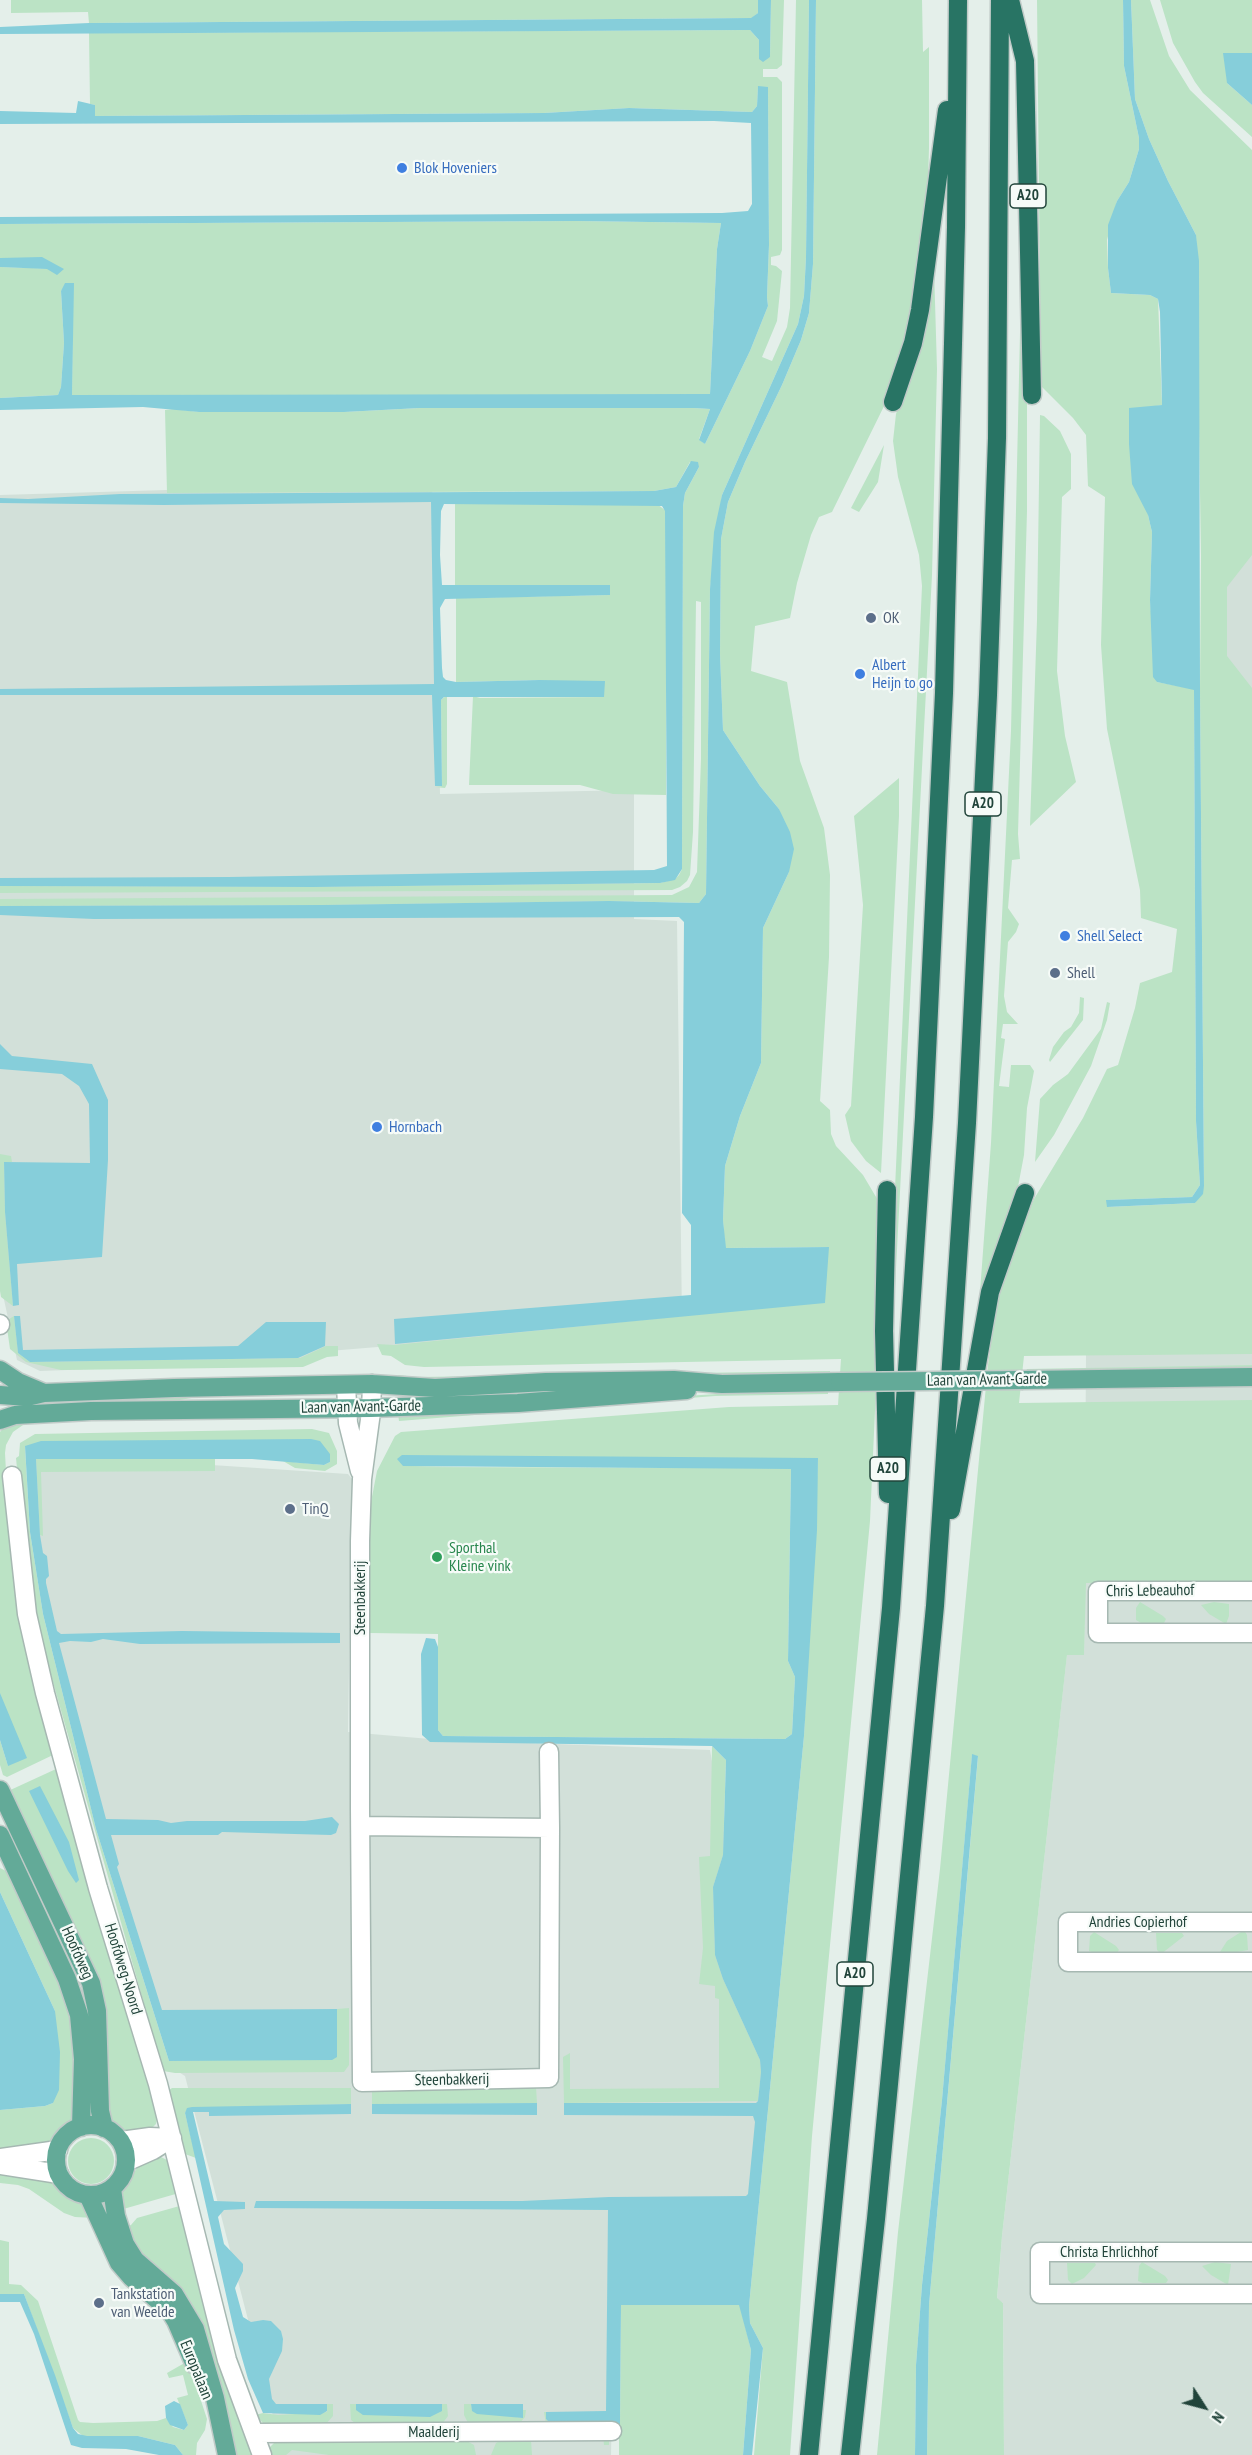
<!DOCTYPE html>
<html>
<head>
<meta charset="utf-8">
<style>
	body { margin:0 }
	#map { position:relative; width:1252px; height:2455px; overflow:hidden; background:#e4efea; font-family:"PT Sans Narrow",sans-serif }
	canvas { display:block }
	.north { position:absolute; left:1174px; top:2377px; width:60px; height:60px; -webkit-text-stroke:4px #f6fbf8; paint-order:stroke; rotate:126deg; font-size:16px; font-weight:700; line-height:24px; text-align:center; color:#21443a }
	.north::after { content:''; display:block; margin:auto; width:21px; height:27px; background:#21443a; clip-path:polygon(50% 0,100% 100%,50% 72%,0 100%) }
</style>
</head>
<body>
<div id="map">
<canvas width="1252" height="2455"></canvas>
<div class="north">N</div>
</div>
<script>
const context = document.querySelector('canvas').getContext('2d');
context.lineJoin = 'round';
function fill(path, color) {
  context.fillStyle = color;
  context.fill(path, 'evenodd');
}
function toPath(rows) {
  const path = new Path2D();
  for (const r of rows) {
    if (r.length === 3) {
      path.moveTo(r[0] + r[2], r[1]);
      path.arc(r[0], r[1], r[2], 0, 2 * Math.PI);
      continue;
    }
    path.moveTo(r[0], r[1]);
    for (let i = 2; i < r.length; i += 2) path.lineTo(r[i], r[i + 1]);
  }
  return path;
}
function trace(path, color, width, dash) {
  context.strokeStyle = color;
  context.lineWidth = width;
  context.lineCap = dash ? 'butt' : 'round';
  context.setLineDash(dash || []);
  context.stroke(path);
}
function drawText(font, color, halo, rows, align = 'center') {
  context.font = font + ' "PT Sans Narrow",sans-serif';
  context.lineWidth = 4.5;
  context.setLineDash([]);
  context.textBaseline = 'middle';
  context.strokeStyle = halo;
  context.fillStyle = color;
  for (const [text, x, y, turn = 0] of rows) {
    context.save();
    context.translate(x, y);
    context.rotate((+turn || 0) * Math.PI / 180);
    context.textAlign = isNaN(turn) ? turn : align;
    if (halo) context.strokeText(text, 0, 0);
    context.fillText(text, 0, 0);
    context.restore();
  }
}
fill(toPath([
	[432,482,440,794,634,790,634,919,677,921,682,1322,329,1351,312,1361,40,1371,17,1360,0,1281,0,495],
	[1252,543,1252,698,1220,689,1221,552],
	[1252,1262,1252,2455,1004,2455,1003,2303,997,2299,1002,2236,1067,1654,1084,1654,1086,1355],
	[30,1453,348,1474,352,1479,348,1732,430,1739,710,1750,770,2102,747,2208,616,2204,611,2455,283,2455,185,2076,177,2071,105,1840,42,1578]
]), '#d2e0d9');
fill(toPath([
	[11,0,758,0,758,13,752,18,89,23,88,12,11,13],
	[771,0,784,0,782,65,777,69,763,69,763,77,777,77,782,82,782,250,780,255,771,257,771,265,776,266,782,271,777,321,762,357,772,361,787,327,790,308,796,0,809,0,806,257,804,296,798,324,722,495,710,589,706,894,699,903,609,901,322,905,0,906,0,899,672,895,689,887,697,872,701,759,701,602,696,601,693,832,690,875,687,881,680,887,672,890,0,893,0,886,313,887,660,883,675,879,679,875,682,869,683,506,685,493,699,467,690,462,676,487,654,491,167,493,165,410,174,409,199,412,344,412,420,408,694,408,710,409,699,439,705,444,750,351,768,306,767,297,769,245,768,87,758,87,757,106,752,112,629,108,544,113,95,116,95,105,90,104,89,33,750,30,759,40,759,58,770,57],
	[816,0,922,0,923,52,929,47,929,148,926,244,919,292,887,400,832,512,819,517,811,535,797,583,790,618,755,626,751,671,787,682,800,761,824,828,830,875,829,957,820,1101,830,1110,831,1134,836,1146,863,1175,879,1202,880,1300,870,1521,812,2136,790,2455,754,2455,763,2348,750,2323,749,2306,804,1736,818,1459,413,1467,791,1468,788,1661,795,1677,792,1734,785,1739,443,1736,438,1730,438,1634,370,1633,370,1507,377,1471,395,1436,401,1432,729,1407,838,1405,841,1359,424,1367,405,1365,391,1356,382,1355,377,1344,394,1345,692,1315,828,1247,725,1248,723,1220,725,1166,740,1116,761,1063,763,928,789,872,779,809,760,786,723,730,720,654,721,539,728,502,745,462,782,385,801,340,809,313,813,264],
	[1037,0,1123,0,1124,66,1139,138,1139,149,1129,182,1117,201,1107,240,1108,268,1111,293,1150,295,1158,299,1162,405,1145,408,1148,515,1152,532,1150,600,1157,682,1194,689,1196,1121,1200,1185,1192,1197,1107,1200,1107,1207,1195,1203,1204,1186,1200,690,1201,556,1196,235,1168,181,1149,139,1135,99,1131,0,1150,0,1169,56,1190,90,1252,150,1252,555,1227,587,1227,656,1252,688,1252,1354,1024,1356,1019,1403,1252,1400,1252,1581,1086,1583,1084,1655,1067,1655,1002,2236,997,2298,1003,2303,1004,2455,927,2455,929,2305,978,1757,972,1755,942,2100,922,2285,916,2365,915,2455,877,2455,898,2232,940,1869,988,1365,996,1307,1001,1283,1034,1199,1083,1118,1107,1069,1118,1065,1135,1008,1140,983,1172,972,1177,929,1141,918,1140,890,1107,729,1101,645,1105,497,1088,486,1086,435,1073,418,1041,386],
	[1160,0,1252,0,1252,92,1227,83,1252,105,1252,137,1203,93,1195,82,1173,43],
	[576,221,721,223,717,249,710,394,646,396,72,395,73,283,61,291,64,343,61,387,58,395,0,398,0,267,63,269,17,259,0,258,0,224],
	[1022,244,1027,385,1027,511,1018,834,1020,859,1012,860,1008,908,1019,924,1016,932,1008,942,1004,996,1007,1012,1018,1024,1003,1024,1001,1038,1005,1039,999,1086,1009,1087,1011,1065,1030,1065,1034,1071,1027,1108,1024,1155,1017,1192,978,1319,991,1143,1011,731],
	[934,268,937,369,932,575,895,1288,894,1211,922,586,919,555,898,477,893,441,896,414,908,376],
	[1040,415,1044,416,1060,431,1071,454,1071,489,1062,497,1057,671,1065,736,1076,782,1030,826,1037,620],
	[884,445,878,482,859,512,851,508],
	[455,504,657,504,666,511,666,795,613,794,580,785,469,785,473,696,480,698,603,697,539,680,456,682,456,598,610,595,610,585,455,585],
	[447,695,447,784,445,788,435,787,442,786,441,700],
	[899,778,899,816,881,1173,866,1161,851,1141,845,1115,851,1106,863,905,854,816],
	[1080,997,1084,998,1083,1020,1050,1062,1049,1060,1053,1047,1064,1032,1071,1027,1079,1013],
	[1107,1002,1110,1003,1107,1020,1091,1066,1054,1135,1035,1162,1040,1099,1053,1085,1068,1074,1101,1029],
	[0,1154,11,1156,12,1162,4,1162,5,1212,13,1306,1,1297,0,1291],
	[14,1316,18,1353,30,1362,300,1358,326,1346,338,1346,338,1356,327,1357,303,1367,61,1370,26,1362,10,1349,6,1321],
	[1252,1365,1252,1368,1026,1371,1027,1369],
	[830,1371,830,1374,408,1380,399,1378,398,1375,417,1377],
	[828,1391,828,1394,715,1396,399,1421,398,1414,733,1393],
	[182,1393,318,1394,197,1397,157,1404,8,1411,8,1400,139,1400],
	[317,1417,36,1422,23,1425,13,1432,6,1445,5,1453,8,1509,55,1754,7,1777,3,1775,0,1765,0,1740,8,1766,0,1693,0,1432,5,1426,25,1418],
	[312,1429,329,1433,337,1451,337,1464,325,1471,295,1468,283,1461,324,1465,330,1462,25,1447,30,1532,43,1614,96,1829,169,2061,337,2057,337,2009,349,2008,349,2065,344,2072,175,2073,163,2071,34,1615,28,1581,16,1458,19,1456,20,1443,35,1434],
	[36,1458,215,1459,215,1471,41,1472,43,1536,40,1535],
	[1140,1602,1163,1616,1166,1619,1164,1623,1141,1623,1136,1620,1136,1608],
	[1214,1602,1229,1604,1229,1616,1226,1624,1209,1614,1201,1605],
	[712,1746,726,1760,723,1855,713,1887,715,1955,723,1979,760,2060,761,2072,758,2101,564,2103,563,2057,570,2053,570,2089,719,2088,719,1999,715,1998,715,1986,699,1984,703,1948,699,1857,710,1856],
	[56,1769,158,2114,156,2124,152,2128,127,2133,108,2120,102,2010,6,1792],
	[0,1868,8,1872,70,1993,78,2114,52,2142,0,2153,0,2110,45,2106,53,2103,55,2011,0,1892],
	[1244,1930,1247,1935,1248,1950,1232,1953,1220,1952,1227,1941],
	[1094,1932,1116,1946,1119,1950,1117,1953,1094,1953,1089,1951,1090,1936],
	[1156,1933,1182,1933,1184,1936,1161,1954,1157,1950],
	[372,2087,536,2087,537,2103,372,2104],
	[172,2088,351,2088,351,2104,188,2108,185,2113,196,2158,185,2154,168,2091],
	[91,2161,23],
	[159,2156,169,2161,179,2193,120,2210,121,2192,139,2165],
	[0,2172,51,2180,65,2193,81,2201,95,2218,75,2217,64,2213,29,2189,18,2185,0,2183],
	[183,2205,256,2455,237,2455,216,2372,124,2227,131,2225,137,2218],
	[0,2240,9,2242,9,2284,21,2285,38,2301,78,2420,80,2422,93,2423,157,2421,166,2418,173,2427,184,2430,188,2425,177,2398,188,2395,183,2375,169,2378,167,2373,188,2361,207,2419,205,2430,197,2443,196,2455,183,2455,175,2445,138,2436,83,2436,73,2428,24,2294,0,2294],
	[1142,2262,1165,2276,1168,2280,1166,2283,1143,2283,1138,2281,1139,2266],
	[1215,2262,1231,2264,1228,2285,1211,2275,1202,2266],
	[1067,2263,1095,2263,1096,2265,1084,2278,1072,2284,1068,2280],
	[621,2305,740,2305,751,2350,743,2455,619,2455,619,2438,609,2439,609,2445,604,2445,602,2427,546,2424,544,2412,546,2412,546,2419,549,2422,606,2422,620,2424],
	[327,2404,333,2404,333,2416,324,2426,271,2426,264,2424,255,2415,263,2413,278,2415,327,2412],
	[350,2404,356,2404,356,2410,441,2411,442,2404,447,2404,448,2416,442,2424,359,2426,351,2420],
	[464,2404,471,2404,472,2410,522,2418,523,2410,526,2410,525,2417,518,2425,468,2423,464,2415],
	[504,2439,531,2440,532,2455,491,2455,496,2443],
	[277,2440,465,2440,474,2445,476,2455,329,2455,292,2450,286,2455,272,2455,269,2448]
]), '#bbe3c5');
fill(toPath([
	[758,0,771,0,770,57,763,62,759,59,759,40,750,30,0,34,0,27,89,23,751,18,758,13],
	[809,0,816,0,813,264,809,313,801,340,782,385,745,462,728,502,721,539,720,654,723,730,760,786,779,809,790,832,794,849,789,872,763,928,761,1063,740,1116,725,1166,723,1220,726,1248,829,1247,825,1303,395,1344,394,1319,691,1295,691,1225,682,1213,684,922,679,917,94,919,0,915,0,906,322,905,609,901,699,903,706,894,710,589,714,532,722,495,798,324,804,296,806,257],
	[1123,0,1131,0,1135,99,1149,139,1168,181,1196,235,1199,261,1200,690,1204,1186,1203,1194,1195,1203,1107,1207,1106,1200,1192,1197,1200,1185,1196,1121,1194,690,1157,682,1153,677,1150,600,1152,532,1148,515,1132,484,1129,444,1129,408,1162,405,1160,312,1158,299,1150,295,1111,293,1108,268,1108,225,1117,201,1129,182,1139,149,1139,138,1124,66],
	[1223,53,1252,53,1252,105,1227,83],
	[758,86,768,87,769,245,767,297,768,306,750,351,705,444,699,440,710,409,694,408,420,408,344,412,199,412,143,407,0,410,0,398,58,395,61,387,64,343,61,291,65,283,74,283,72,395,710,394,717,249,721,223,576,221,3,224,0,224,0,217,722,213,748,211,752,204,751,123,714,121,0,124,0,111,76,113,78,101,95,105,95,116,544,113,629,108,752,112,757,106],
	[42,257,64,269,57,275,47,269,0,267,0,258],
	[691,461,698,462,699,467,685,493,683,506,682,869,675,880,660,883,313,887,0,886,0,878,229,877,654,870,667,866,665,511,662,506,444,504,441,511,440,555,442,585,610,585,610,595,445,599,440,608,442,668,443,677,446,680,456,682,539,680,605,681,604,697,444,697,441,700,442,786,435,786,432,695,0,695,0,689,434,684,431,502,164,505,0,503,0,498,28,499,120,494,654,491,676,487],
	[0,1007,0,1044,12,1056,92,1064,108,1100,108,1160,102,1257,17,1264,19,1305,13,1306,5,1212,4,1162,90,1163,89,1104,79,1086,62,1074,0,1069],
	[14,1316,20,1316,23,1350,238,1346,266,1322,326,1322,325,1346,298,1358,30,1362,18,1353],
	[311,1439,320,1441,330,1454,330,1462,324,1465,252,1459,36,1459,40,1535,43,1553,47,1556,49,1576,46,1579,46,1583,57,1631,61,1634,182,1631,340,1633,340,1643,140,1644,103,1639,91,1642,70,1641,59,1643,106,1819,158,1820,171,1823,187,1821,305,1821,332,1817,339,1824,336,1833,331,1835,222,1832,218,1835,111,1835,119,1864,117,1867,162,2010,337,2009,337,2057,332,2060,169,2061,96,1829,43,1614,30,1532,25,1446,41,1441],
	[402,1455,818,1458,817,1530,804,1736,749,2306,750,2323,763,2348,752,2455,743,2455,751,2350,739,2305,621,2305,620,2424,611,2426,606,2422,549,2422,546,2419,546,2412,606,2411,608,2210,254,2208,256,2201,522,2201,609,2197,746,2196,748,2194,755,2122,753,2116,564,2115,564,2103,756,2103,758,2101,761,2072,760,2060,723,1979,715,1955,713,1887,723,1855,726,1760,712,1746,430,1742,422,1735,421,1654,426,1638,435,1639,438,1647,438,1730,443,1736,785,1739,792,1734,795,1677,788,1661,791,1469,403,1466,397,1459],
	[0,1693,27,1758,8,1766,0,1740],
	[972,1754,978,1756,929,2305,927,2455,915,2455,916,2365,922,2285,942,2100],
	[40,1786,69,1842,79,1880,76,1883,68,1871,29,1791],
	[0,1892,55,2011,60,2052,59,2090,53,2103,45,2106,0,2110],
	[537,2103,537,2115,372,2114,372,2104],
	[351,2104,351,2114,209,2116,209,2112,193,2112,214,2201,245,2202,245,2209,224,2210,218,2217,224,2244,243,2264,243,2271,235,2288,243,2317,251,2322,263,2320,271,2321,281,2331,283,2339,282,2351,269,2379,272,2399,276,2404,327,2404,327,2411,320,2415,263,2413,248,2379,234,2330,185,2113,187,2108,192,2107],
	[0,2294,24,2294,55,2375,73,2428,78,2434,87,2436,138,2436,175,2445,183,2455,159,2455,126,2449,82,2448,71,2445,34,2334,20,2302,0,2302],
	[174,2401,180,2404,188,2425,184,2430,170,2425,166,2418,165,2406],
	[356,2404,442,2404,442,2411,430,2417,363,2415,356,2410],
	[471,2404,523,2404,523,2418,477,2414,472,2411]
]), '#86ceda');
const minor = toPath([
	[0,1324,0,1325],
	[346,1385,348,1423,360,1471],
	[12,1476,27,1614,45,1693,98,1888,158,2084,227,2360,262,2455],
	[1252,1591,1098,1591,1098,1633,1252,1633],
	[549,1752,550,1828],
	[361,1826,550,1828,549,2078,362,2082,360,1809,360,1541,362,1479,371,1412,372,1384],
	[1252,1922,1068,1922,1068,1962,1252,1962],
	[121,2141,150,2137,172,2138],
	[0,2158,58,2150],
	[126,2162,153,2150,172,2138],
	[0,2165,59,2174],
	[1252,2252,1040,2252,1040,2294,1252,2294],
	[256,2433,612,2431]
]);
const major = toPath([
	[0,1370,18,1382,44,1393],
	[1023,1380,1252,1377],
	[0,1395,27,1397,44,1393,174,1388,372,1384,435,1388,546,1382,674,1380,722,1384,840,1382],
	[0,1420,15,1415,91,1411,371,1408,518,1403,687,1390],
	[0,1790,91,1983,97,2011,100,2111,104,2128],
	[0,1835,67,1979,79,2015,83,2059,81,2127],
	[91,2160,35],
	[112,2189,116,2216,125,2244,135,2260,174,2294,195,2329,215,2398,227,2455],
	[88,2195,119,2263,131,2277,170,2311,176,2321,195,2365]
]);
const highway = toPath([
	[1010,0,1025,61,1032,395],
	[893,402,913,343,920,310,947,110],
	[887,1190,884,1331,888,1494],
	[951,1510,990,1292,1025,1193],
	[809,2455,891,1608,924,1117,944,693,956,227,958,0],
	[850,2455,876,2219,935,1606,967,1123,988,695,997,438,1000,0]
]);
trace(minor, '#a6b8b2', 21);
trace(major, '#c1cbc8', 21);
trace(highway, '#c1cbc8', 21);
trace(minor, '#fff', 18);
trace(major, '#63aa98', 18);
trace(highway, '#287464', 18);
const majorBridge = toPath([
	[840,1382,1023,1380]
]);
trace(majorBridge, '#c1cbc8', 21, []);
trace(majorBridge, '#63aa98', 18);
for (const [x, y, r, color] of [
	[402,168,6,"#3f7fe0"],
	[871,618,6,"#5c6f8a"],
	[860,674,6,"#3f7fe0"],
	[1065,936,6,"#3f7fe0"],
	[1055,973,6,"#5c6f8a"],
	[377,1127,6,"#3f7fe0"],
	[290,1509,6,"#5c6f8a"],
	[437,1557,6,"#2e9e5b"],
	[99,2303,6,"#5c6f8a"]
]) {
  const dot = new Path2D();
  dot.arc(x, y, r, 0, 2 * Math.PI);
  context.fillStyle = color;
  context.fill(dot);
  trace(dot, '#f6fbf8', 2);
}
for (const [x, y, w] of [
	[1028,196,36],
	[983,804,36],
	[888,1469,36],
	[855,1974,36]
]) {
  const box = new Path2D();
  box.roundRect(x - w / 2, y - 12, w, 24, 4.5);
  context.fillStyle = '#f6fbf8';
  context.fill(box);
  trace(box, '#21443a', 1.5);
}
drawText('bold 15px', '#21443a', null, [
	["A20",1028,196],
	["A20",983,804],
	["A20",888,1469],
	["A20",855,1974]
]);
drawText('16px', '#366cbe', '#f6fbf8', [
	["Blok Hoveniers",414,168],
	["Albert",872,665],
	["Heijn to go",872,683],
	["Shell Select",1077,936],
	["Hornbach",389,1127]
], 'left');
drawText('16px', '#4e5e75', '#f6fbf8', [
	["OK",883,618],
	["Shell",1067,973],
	["TinQ",302,1509],
	["Tankstation",111,2294],
	["van Weelde",111,2312]
], 'left');
drawText('16px', '#21443a', '#f6fbf8', [
	["Laan van Avant-Garde",987,1380,-1],
	["Laan van Avant-Garde",361,1407,-1],
	["Chris Lebeauhof",1150,1591,-1],
	["Steenbakkerij",360,1598,-90],
	["Andries Copierhof",1138,1922],
	["Hoofdweg",77,1953,66],
	["Hoofdweg-Noord",123,1969,73],
	["Steenbakkerij",452,2080,-1],
	["Christa Ehrlichhof",1109,2252],
	["Europalaan",196,2370,68],
	["Maalderij",434,2432]
]);
drawText('16px', '#27864d', '#f6fbf8', [
	["Sporthal",449,1548],
	["Kleine vink",449,1566]
], 'left');
</script>
</body>
</html>
